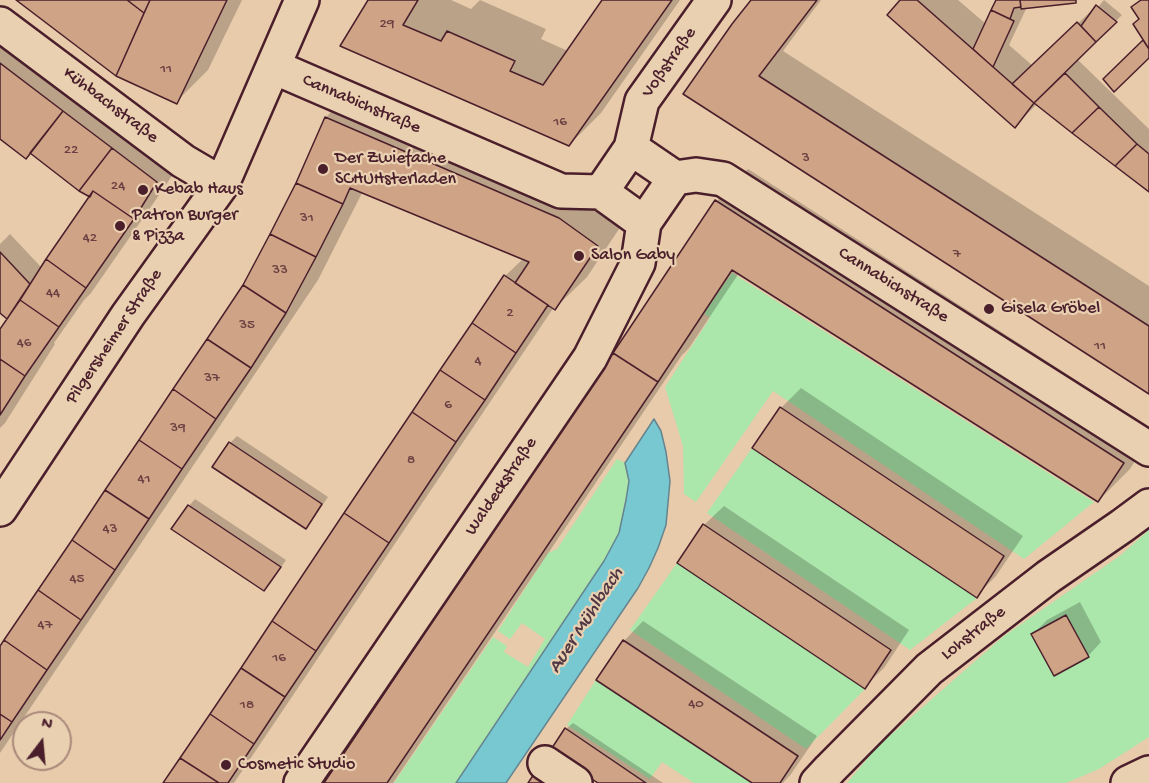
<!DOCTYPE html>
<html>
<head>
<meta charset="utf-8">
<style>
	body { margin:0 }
	#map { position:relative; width:1149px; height:783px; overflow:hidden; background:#e8cbab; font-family:"Gochi Hand",sans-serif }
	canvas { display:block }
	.north { position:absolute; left:12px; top:711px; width:60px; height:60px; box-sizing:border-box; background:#e9d0b1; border:2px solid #a9897b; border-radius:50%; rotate:16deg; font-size:16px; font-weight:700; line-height:24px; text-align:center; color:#4a1f2b }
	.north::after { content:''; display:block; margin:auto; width:21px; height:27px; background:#4a1f2b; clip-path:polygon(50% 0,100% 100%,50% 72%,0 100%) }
</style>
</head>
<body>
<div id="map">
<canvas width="1149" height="783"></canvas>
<div class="north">N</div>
</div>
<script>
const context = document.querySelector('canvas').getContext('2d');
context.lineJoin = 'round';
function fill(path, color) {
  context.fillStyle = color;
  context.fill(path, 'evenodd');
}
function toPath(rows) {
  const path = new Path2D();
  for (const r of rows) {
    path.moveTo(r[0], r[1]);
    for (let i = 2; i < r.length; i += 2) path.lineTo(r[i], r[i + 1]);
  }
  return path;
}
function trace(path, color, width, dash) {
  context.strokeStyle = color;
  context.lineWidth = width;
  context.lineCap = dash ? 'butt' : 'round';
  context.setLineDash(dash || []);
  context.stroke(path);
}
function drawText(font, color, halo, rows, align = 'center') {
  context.font = font + ' "Gochi Hand",sans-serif';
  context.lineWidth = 4.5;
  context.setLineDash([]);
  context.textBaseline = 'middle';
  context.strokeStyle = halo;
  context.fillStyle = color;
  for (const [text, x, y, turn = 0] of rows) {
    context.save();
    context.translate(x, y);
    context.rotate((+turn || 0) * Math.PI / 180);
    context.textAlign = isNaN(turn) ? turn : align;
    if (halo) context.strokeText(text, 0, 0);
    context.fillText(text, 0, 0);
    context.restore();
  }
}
fill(toPath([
	[732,273,1094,502,1024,559,773,391,696,502,684,494,683,446,665,387,710,318,704,313],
	[752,448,977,598,910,650,707,513],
	[617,459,625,463,629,481,619,533,604,561,456,783,394,783,493,637,507,646,504,652,528,667,545,639,522,623,510,639,498,631,548,553,557,549],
	[1149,530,1149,737,1099,769,1066,783,847,783,877,747,1004,636,1121,555],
	[677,563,865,689,806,749,630,630],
	[596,680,752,783,694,783,662,762,650,779,567,725]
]), '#abe6ab');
const water = toPath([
	[654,419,661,431,666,452,670,481,666,525,658,548,649,568,638,588,506,783,456,783,604,561,619,533,626,500,629,481,625,463,654,419]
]);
fill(water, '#77c8d1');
trace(water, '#65848f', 1.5);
fill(toPath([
	[19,0,242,0,208,70,176,102,120,70,116,74],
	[370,0,451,0,471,9,480,0,546,29,541,39,568,51,604,0,680,0,601,113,569,145,342,46],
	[752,0,821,0,783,51,1149,286,1149,392,685,94],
	[902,0,958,0,986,24,998,0,1076,0,1027,7,1009,45,1033,66,1092,10,1094,12,1104,0,1122,15,1077,59,1149,129,1149,190,1037,104,1015,126],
	[0,19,188,150,166,185,91,293,84,300,54,343,55,344,5,423,0,428,0,331,8,319,0,311,0,244,10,234,42,268,92,196,31,152,0,137],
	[358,86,629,214,587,277,555,308,554,307,234,783,165,783,505,276,524,258,363,191,318,280,0,753,0,649,244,286,298,184,326,117],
	[748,169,1149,427,1149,439,1130,469,1098,501,739,273,689,348,682,355,393,783,326,783,717,201],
	[801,388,1023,536,996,576,976,596,754,448,781,408],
	[237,436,328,497,312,521,305,528,230,443],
	[195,499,286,560,271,583,264,589,189,506],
	[724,506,909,630,884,668,864,687,704,525],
	[1080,602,1101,642,1088,656,1033,634,1047,620],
	[643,621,817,736,791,774,783,783,755,783,624,641],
	[573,723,663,783,601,783,566,729]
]), '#0003');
const building = toPath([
	[16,0,127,0,144,13,116,76,16,0],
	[127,0,150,0,144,13,127,0],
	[150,0,227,0,177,104,116,76,150,0],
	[368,0,418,0,403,25,441,41,447,31,515,61,510,71,543,85,602,0,672,0,569,146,340,46,368,0],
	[751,0,817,0,759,76,1149,326,1149,394,683,94,732,24,751,0],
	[900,0,917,0,1034,103,1015,128,887,15,900,0],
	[996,0,1020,0,1021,7,1014,8,1010,19,991,10,996,0],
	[1020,0,1076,0,1076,3,1021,9,1020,0],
	[1141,0,1149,0,1149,49,1133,24,1139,19,1131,7,1141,0],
	[1096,5,1117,22,1096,42,1081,26,1096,5],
	[991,10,1014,21,993,67,973,49,991,10],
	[1077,22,1096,42,1034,103,1012,84,1077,22],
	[1143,40,1149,49,1149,58,1114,92,1103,79,1143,40],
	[0,63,63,111,26,159,0,139,0,63],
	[1065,73,1099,107,1072,133,1034,103,1065,73],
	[1099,107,1137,144,1115,166,1072,133,1099,107],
	[63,111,112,148,79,191,30,153,63,111],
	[325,117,559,218,598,246,555,310,515,283,529,262,350,188,343,204,296,183,325,117],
	[1137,144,1149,154,1149,192,1115,166,1137,144],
	[112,148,157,182,134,219,93,191,90,197,79,191,112,148],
	[296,183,343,204,316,257,270,234,296,183],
	[93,191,134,219,86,288,46,259,93,191],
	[715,200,1124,463,1098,502,732,270,658,382,613,353,715,200],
	[270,234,316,257,286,313,243,285,270,234],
	[0,252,30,284,7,319,0,313,0,252],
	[46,259,86,288,59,327,20,300,46,259],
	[504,275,548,305,516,353,472,323,504,275],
	[243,285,286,313,251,368,207,339,243,285],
	[20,300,59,327,25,376,0,359,0,329,20,300],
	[472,323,516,353,485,400,440,370,472,323],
	[207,339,251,368,216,419,173,389,207,339],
	[613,353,658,382,387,783,324,783,613,353],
	[0,359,25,376,0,415,0,359],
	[440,370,485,400,456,442,412,412,440,370],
	[173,389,216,419,182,469,139,440,173,389],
	[780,407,1004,556,977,598,752,448,780,407],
	[412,412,456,442,389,543,344,513,412,412],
	[139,440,182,469,149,519,105,490,139,440],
	[229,442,322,504,306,529,212,467,229,442],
	[105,490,149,519,115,570,72,540,105,490],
	[188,505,281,567,264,591,171,529,188,505],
	[344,513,389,543,316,651,272,621,344,513],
	[703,524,891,650,865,689,677,563,703,524],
	[72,540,115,570,81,620,38,590,72,540],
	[38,590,81,620,47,670,4,640,38,590],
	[1066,615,1089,657,1054,676,1031,634,1066,615],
	[272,621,316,651,285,697,241,668,272,621],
	[4,640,47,670,12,722,0,714,0,646,4,640],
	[623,640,798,756,780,783,752,783,596,680,623,640],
	[241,668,285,697,254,744,210,714,241,668],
	[0,714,12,722,0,740,0,714],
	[210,714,254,744,228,783,219,783,180,758,210,714],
	[565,728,646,783,598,783,550,751,565,728],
	[180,758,219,783,163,783,180,758],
	[534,774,547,783,528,783,534,774]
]);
fill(building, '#cea386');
trace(building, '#4a1f2b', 1.5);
const minor = toPath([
	[0,24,183,161,222,184],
	[274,67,561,191,601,192,644,223],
	[631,148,675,178,696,175,723,179,1149,449],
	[601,192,631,148,642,101,714,0],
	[0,509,128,315,222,184,302,0],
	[545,763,575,783],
	[301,783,590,358,638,263,644,223,675,178],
	[817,783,830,769,929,669,1048,577,1122,526,1149,506],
	[1128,783,1149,773]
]);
trace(minor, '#4a1f2b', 38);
trace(minor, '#e9d0b1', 33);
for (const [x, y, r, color] of [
	[323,169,6,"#4a1f2b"],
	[143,190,6,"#4a1f2b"],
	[120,226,6,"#4a1f2b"],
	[579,256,6,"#4a1f2b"],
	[989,309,6,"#4a1f2b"],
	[226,765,6,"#4a1f2b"]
]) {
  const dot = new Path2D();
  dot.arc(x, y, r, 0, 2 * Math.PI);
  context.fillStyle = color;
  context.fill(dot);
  trace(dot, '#e9d0b1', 2);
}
drawText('15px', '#6b4042', null, [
	["29",387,25],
	["11",166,70],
	["16",560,123],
	["22",71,151],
	["3",806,159],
	["24",118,187],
	["31",307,219],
	["42",90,239],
	["7",957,255],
	["33",280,271],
	["44",53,294],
	["2",510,314],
	["35",247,326],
	["46",24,344],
	["11",1100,347],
	["4",478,362],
	["37",212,379],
	["6",448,406],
	["39",178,429],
	["8",411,461],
	["41",144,480],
	["43",110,530],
	["45",77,580],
	["47",45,626],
	["16",279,659],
	["40",696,705],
	["18",247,706]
]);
drawText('18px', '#4a1f2b', '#e9d0b1', [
	["Voßstraße",670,63,-55],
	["Cannabichstraße",361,105,23],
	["Kühbachstraße",110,106,37],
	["Cannabichstraße",893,286,32],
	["Pilgersheimer Straße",115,337,-56],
	["Waldeckstraße",502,487,-56],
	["Lohstraße",974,634,-38]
]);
drawText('18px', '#4a1f2b', '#e9d0b1', [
	["Der Zwiefache",335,159],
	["SCHUHsterladen",335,180],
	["Kebab Haus",155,190],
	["Patron Burger",132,216],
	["& Pizza",132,237],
	["Salon Gaby",591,256],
	["Gisela Gröbel",1001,309],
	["Cosmetic Studio",238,765]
], 'left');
drawText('italic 20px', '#513844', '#e9d0b1', [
	["Auer Mühlbach",587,621,-57]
]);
</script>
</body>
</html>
